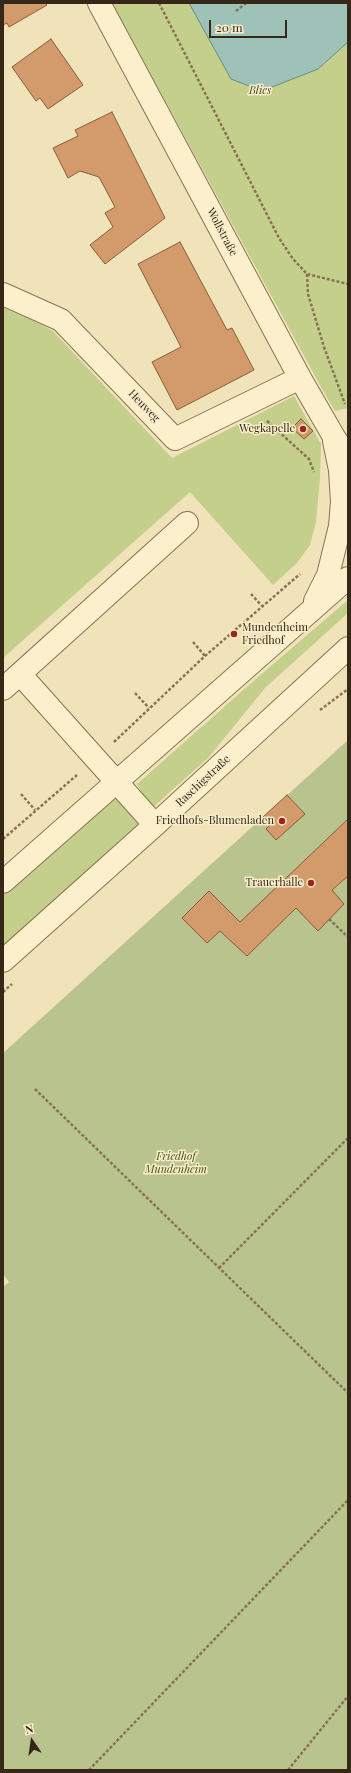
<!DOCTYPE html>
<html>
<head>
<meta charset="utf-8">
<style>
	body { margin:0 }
	#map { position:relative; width:351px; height:1773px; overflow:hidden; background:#f1e3b9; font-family:"Playfair Display",serif }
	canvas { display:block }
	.frame { position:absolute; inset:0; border:4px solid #362819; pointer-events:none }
	.north { position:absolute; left:12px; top:1721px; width:40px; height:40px; -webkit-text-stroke:3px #f8edc9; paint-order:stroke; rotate:347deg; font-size:11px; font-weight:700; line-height:16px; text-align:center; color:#362819 }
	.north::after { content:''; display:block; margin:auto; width:14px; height:18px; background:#362819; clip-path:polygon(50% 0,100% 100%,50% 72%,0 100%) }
	.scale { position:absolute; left:209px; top:20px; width:78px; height:18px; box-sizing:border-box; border:2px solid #362819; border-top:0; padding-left:5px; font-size:12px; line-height:14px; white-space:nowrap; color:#362819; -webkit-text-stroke:3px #f8edc9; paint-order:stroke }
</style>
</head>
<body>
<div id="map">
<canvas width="351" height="1773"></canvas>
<div class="frame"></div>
<div class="north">N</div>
<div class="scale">20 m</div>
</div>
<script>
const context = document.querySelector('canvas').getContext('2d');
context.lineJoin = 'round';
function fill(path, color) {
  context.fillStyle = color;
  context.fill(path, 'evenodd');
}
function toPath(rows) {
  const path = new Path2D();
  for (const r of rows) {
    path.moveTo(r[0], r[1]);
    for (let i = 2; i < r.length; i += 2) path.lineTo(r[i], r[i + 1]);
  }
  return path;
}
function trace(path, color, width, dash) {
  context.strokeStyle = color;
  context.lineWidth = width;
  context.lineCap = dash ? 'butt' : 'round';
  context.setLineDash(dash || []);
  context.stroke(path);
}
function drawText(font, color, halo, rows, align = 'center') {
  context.font = font + ' "Playfair Display",serif';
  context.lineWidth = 3;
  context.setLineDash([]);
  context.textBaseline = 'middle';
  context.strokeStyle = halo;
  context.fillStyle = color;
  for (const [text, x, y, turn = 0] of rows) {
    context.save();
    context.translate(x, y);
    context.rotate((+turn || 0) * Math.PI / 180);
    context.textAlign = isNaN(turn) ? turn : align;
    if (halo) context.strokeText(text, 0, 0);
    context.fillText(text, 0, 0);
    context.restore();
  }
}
fill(toPath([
	[112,3,348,3,348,408,335,411,322,389],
	[3,304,53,331,172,458,294,396,321,444,320,478,316,522,310,545,297,563,273,585,190,492,3,658],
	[348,600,348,613,265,688,209,757,150,810,137,784,258,677],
	[116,782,155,825,3,961,3,882]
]), '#c4cf8c');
fill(toPath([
	[348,740,348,1770,3,1770,3,1287,9,1282,3,1274,3,1053]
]), '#b9c38d');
const water = toPath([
	[189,3,348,3,348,42,318,69,262,91,231,79,189,3]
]);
fill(water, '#9ec1b8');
trace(water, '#658e86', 1);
const building = toPath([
	[3,3,45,3,47,5,9,27,7,23,3,25,3,3],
	[51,39,83,85,48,109,40,98,36,101,12,67,51,39],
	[112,112,165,218,105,264,90,245,113,227,105,213,115,207,99,177,80,171,68,178,53,148,78,136,75,130,112,112],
	[180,242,227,330,232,328,254,370,177,410,152,362,181,347,138,264,180,242],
	[301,419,313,431,304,439,292,428,301,419],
	[287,795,305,814,276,840,266,829,270,825,263,817,287,795],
	[348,819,348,876,332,890,344,904,318,931,296,908,247,956,220,931,207,943,182,918,209,891,240,922,348,819]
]);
fill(building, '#d39b6b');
trace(building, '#895b36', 1);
const minor = toPath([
	[99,3,300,378,334,437,348,458],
	[3,294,61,320,175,439,300,378],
	[315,601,328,575,340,526,342,502,340,470,334,441],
	[20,674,155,825],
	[3,689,187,523],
	[3,882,348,578],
	[3,961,155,825,348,648]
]);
trace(minor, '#887252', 24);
trace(toPath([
	[159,3,279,238,293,259,307,274,348,284],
	[236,11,246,3],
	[307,274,308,294,324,347,345,404],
	[267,421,309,459,314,472],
	[251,594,262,606],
	[193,642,205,656],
	[135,693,149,708],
	[320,710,348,689],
	[114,742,205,656,300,574],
	[21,794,35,810],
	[3,839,77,775],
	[329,919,348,937],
	[3,992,12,984],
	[35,1089,348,1393],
	[219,1268,348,1138],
	[89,1770,348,1500],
	[288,1770,348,1696]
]), '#887252', 2.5, [3, 2]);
trace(minor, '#fcf0cc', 22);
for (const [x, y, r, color] of [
	[303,429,4,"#9c231e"],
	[234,634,4,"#9c231e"],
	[282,821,4,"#9c231e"],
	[311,883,4,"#9c231e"]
]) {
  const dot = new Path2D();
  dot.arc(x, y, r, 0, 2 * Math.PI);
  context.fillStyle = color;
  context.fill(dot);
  trace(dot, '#f8edc9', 1.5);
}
drawText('italic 11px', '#43541e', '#f8edc9', [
	["Blies",260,91],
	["Friedhof",176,1157],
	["Mundenheim",176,1170]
]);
drawText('11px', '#362819', '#f8edc9', [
	["Wollstraße",222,232,62],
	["Heuweg",144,406,46],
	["Raschigstraße",203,781,-43]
]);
drawText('11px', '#362819', '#f8edc9', [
	["Wegkapelle",295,429],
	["Mundenheim",242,628,"left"],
	["Friedhof",242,641,"left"],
	["Friedhofs-Blumenladen",274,821],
	["Trauerhalle",303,883]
], 'right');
</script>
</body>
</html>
